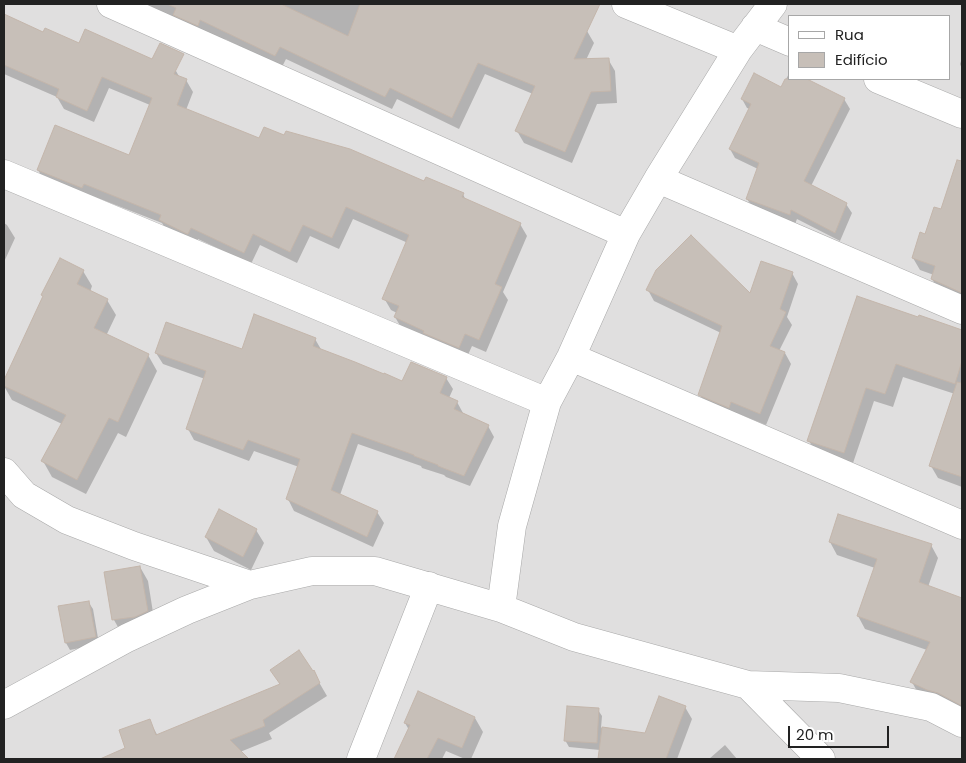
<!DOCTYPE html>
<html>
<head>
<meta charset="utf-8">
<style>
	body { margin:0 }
	#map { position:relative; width:966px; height:763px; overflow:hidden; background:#f2efe9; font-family:Poppins,sans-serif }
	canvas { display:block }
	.frame { position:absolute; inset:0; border:5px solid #222; pointer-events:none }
	.legend { position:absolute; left:788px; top:15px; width:162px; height:65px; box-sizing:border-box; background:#fff; border:1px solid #a7a7a7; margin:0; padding:6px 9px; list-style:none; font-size:15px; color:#222 }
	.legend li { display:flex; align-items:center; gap:10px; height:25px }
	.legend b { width:25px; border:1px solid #a7a7a7 }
	.scale { position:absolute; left:788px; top:726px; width:101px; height:22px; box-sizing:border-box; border:2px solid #222; border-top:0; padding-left:6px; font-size:15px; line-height:18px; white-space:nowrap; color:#222; -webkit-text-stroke:4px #fff; paint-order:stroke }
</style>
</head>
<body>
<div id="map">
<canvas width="966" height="763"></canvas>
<div class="frame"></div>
<ul class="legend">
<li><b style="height:6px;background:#fff"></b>Rua</li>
<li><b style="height:14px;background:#c7bfb8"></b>Edifício</li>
</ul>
<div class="scale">20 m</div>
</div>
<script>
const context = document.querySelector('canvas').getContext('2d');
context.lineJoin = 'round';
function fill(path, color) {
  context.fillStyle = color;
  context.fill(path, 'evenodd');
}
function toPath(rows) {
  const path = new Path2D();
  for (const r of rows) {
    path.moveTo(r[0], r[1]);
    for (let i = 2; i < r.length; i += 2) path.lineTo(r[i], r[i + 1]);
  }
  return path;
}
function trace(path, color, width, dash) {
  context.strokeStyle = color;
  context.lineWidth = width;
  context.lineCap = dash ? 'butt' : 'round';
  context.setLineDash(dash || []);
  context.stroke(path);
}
fill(toPath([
	[4,4,962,4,962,759,4,759],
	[790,16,950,16,950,79,790,79]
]), '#e0dfdf');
fill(toPath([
	[134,4,484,4,495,8,496,4,498,4,557,27,587,31,594,43,586,60,608,59,615,71,617,103,597,104,572,163,524,143,517,131,533,94,485,74,459,129,397,99,392,109,286,59,282,67,225,39,224,41],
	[10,18,44,33,79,45,86,31,176,71,180,78,186,80,193,92,186,110,260,140,425,183,463,194,466,201,520,224,527,236,503,292,508,300,486,352,472,346,466,359,402,329,395,317,397,313,391,310,384,298,408,243,353,219,339,249,310,236,297,263,260,245,251,264,198,239,195,245,167,232,162,223,90,195,89,199,45,182,38,170,130,156,150,105,109,88,94,122,64,109,57,97,4,74,4,33],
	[962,58,962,69,960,64],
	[790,72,790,79,804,79,844,99,850,109,811,186,846,204,852,213,840,241,797,219,795,224,753,208,747,199,758,169,735,158,730,149,750,109,747,108,742,99,781,88],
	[962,178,962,301,939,291,932,279,934,275,920,270,913,258,921,234,925,235],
	[4,223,7,225,15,238,4,262],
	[83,271,92,286,90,292,107,300,116,315,106,336,148,355,157,371,126,437,118,433,86,494,52,477,43,461,62,424,12,400,4,386,4,383,44,297],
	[792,273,798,284,787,317,792,325,779,351,785,353,791,364,766,425,737,413,735,418,706,406,700,395,721,333,654,301,648,290,751,295],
	[920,316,962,331,962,487,938,478,931,466,955,394,903,377,893,407,874,401,852,466,817,454,809,441,919,319],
	[315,339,322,351,403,383,446,378,453,389,449,398,457,402,463,413,488,426,494,437,470,486,446,477,444,475,422,468,421,466,358,444,340,495,377,512,384,523,373,547,294,511,288,499,299,467,254,451,249,461,194,440,188,429,205,379,163,364,156,353,242,350],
	[256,530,264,543,251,570,214,551,206,537],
	[830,542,931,545,938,558,928,587,962,599,962,714,919,695,912,682,927,650,865,629,858,616,875,568,837,555],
	[140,567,148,581,155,625,122,634,114,620,106,573],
	[89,603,93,609,99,644,70,650,66,643,59,607],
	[313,672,327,696,269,733,272,739,240,752,247,759,130,759,120,731,149,721,158,736],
	[418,693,475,718,483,732,471,759,465,759,446,751,442,759,395,759,409,730,405,723],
	[685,707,692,719,677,759,599,759,600,750,569,747,565,740,598,710,602,716,601,728,645,734],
	[725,745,737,759,709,759]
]), '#0003');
const building = toPath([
	[167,4,281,4,348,36,360,4,600,4,574,59,609,58,611,91,591,92,565,152,515,131,535,86,478,63,452,118,390,88,385,97,280,47,275,56,200,20,198,26,173,15,176,8,167,4],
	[4,14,43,32,45,28,79,43,85,29,152,59,160,43,184,54,174,74,187,79,177,105,259,138,264,127,284,135,286,131,350,149,424,181,426,177,464,193,462,197,521,223,495,284,502,287,479,340,465,334,459,348,423,333,424,331,394,317,399,306,382,299,409,235,346,207,332,238,303,225,290,252,253,234,244,253,191,228,188,234,187,234,159,220,161,215,84,184,82,188,37,170,55,125,129,155,152,98,102,77,87,111,56,97,59,89,4,65,4,14],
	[754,73,781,87,785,79,807,79,845,98,804,181,847,203,835,233,791,210,790,215,746,199,759,163,729,149,751,104,741,99,754,73],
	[957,160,962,161,962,293,931,279,935,266,912,258,920,232,925,234,934,207,941,209,957,160],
	[691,235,750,293,761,261,793,272,780,309,786,312,770,346,785,352,760,414,731,402,729,408,698,395,722,326,646,290,656,270,691,235],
	[60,258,84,270,77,284,108,299,94,328,149,354,118,422,109,418,77,480,41,461,66,415,4,386,4,380,43,296,41,295,60,258],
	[857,296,918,317,919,315,962,330,962,361,955,384,896,364,885,394,866,388,844,453,807,441,857,296],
	[254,314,316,338,313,346,355,362,384,374,384,373,402,381,411,362,447,377,440,393,458,401,454,409,489,425,464,476,438,466,438,465,414,456,414,455,352,433,331,490,378,511,367,537,286,499,300,459,248,440,243,450,186,429,206,371,155,353,166,322,242,349,254,314],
	[957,382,962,383,962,477,929,466,957,382],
	[219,509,257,529,243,557,205,537,219,509],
	[838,514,932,544,919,582,962,598,962,706,938,693,927,690,910,682,930,642,857,616,877,559,829,542,838,514],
	[140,566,148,611,135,617,112,620,104,572,140,566],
	[89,601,96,637,65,643,58,606,89,601],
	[299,650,313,671,314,670,320,683,263,720,265,726,230,740,249,759,100,759,125,748,119,730,150,719,156,735,280,684,270,670,299,650],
	[418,691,475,717,462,748,438,738,427,759,394,759,410,725,404,723,418,691],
	[659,696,686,706,666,759,598,759,602,727,645,733,659,696],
	[567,706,599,708,597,743,564,741,567,706]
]);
fill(building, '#c7bfb8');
trace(building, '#c4b6ab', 1);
const minor = toPath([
	[111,4,626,234],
	[626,4,738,50],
	[755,27,790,42],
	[878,79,962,114],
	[4,174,547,402],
	[658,179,962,310],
	[571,357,962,525],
	[4,472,24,495,67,520,134,546,250,585],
	[501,608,512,526,547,402,571,357,626,234,658,179,738,50,773,4],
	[748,685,839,688,931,707,962,723],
	[4,705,127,638,187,610,250,585,312,571,375,571,501,608,574,637,748,685,821,759],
	[361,759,429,586]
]);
trace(minor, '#a9a9a9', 29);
trace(minor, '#fff', 28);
</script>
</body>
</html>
